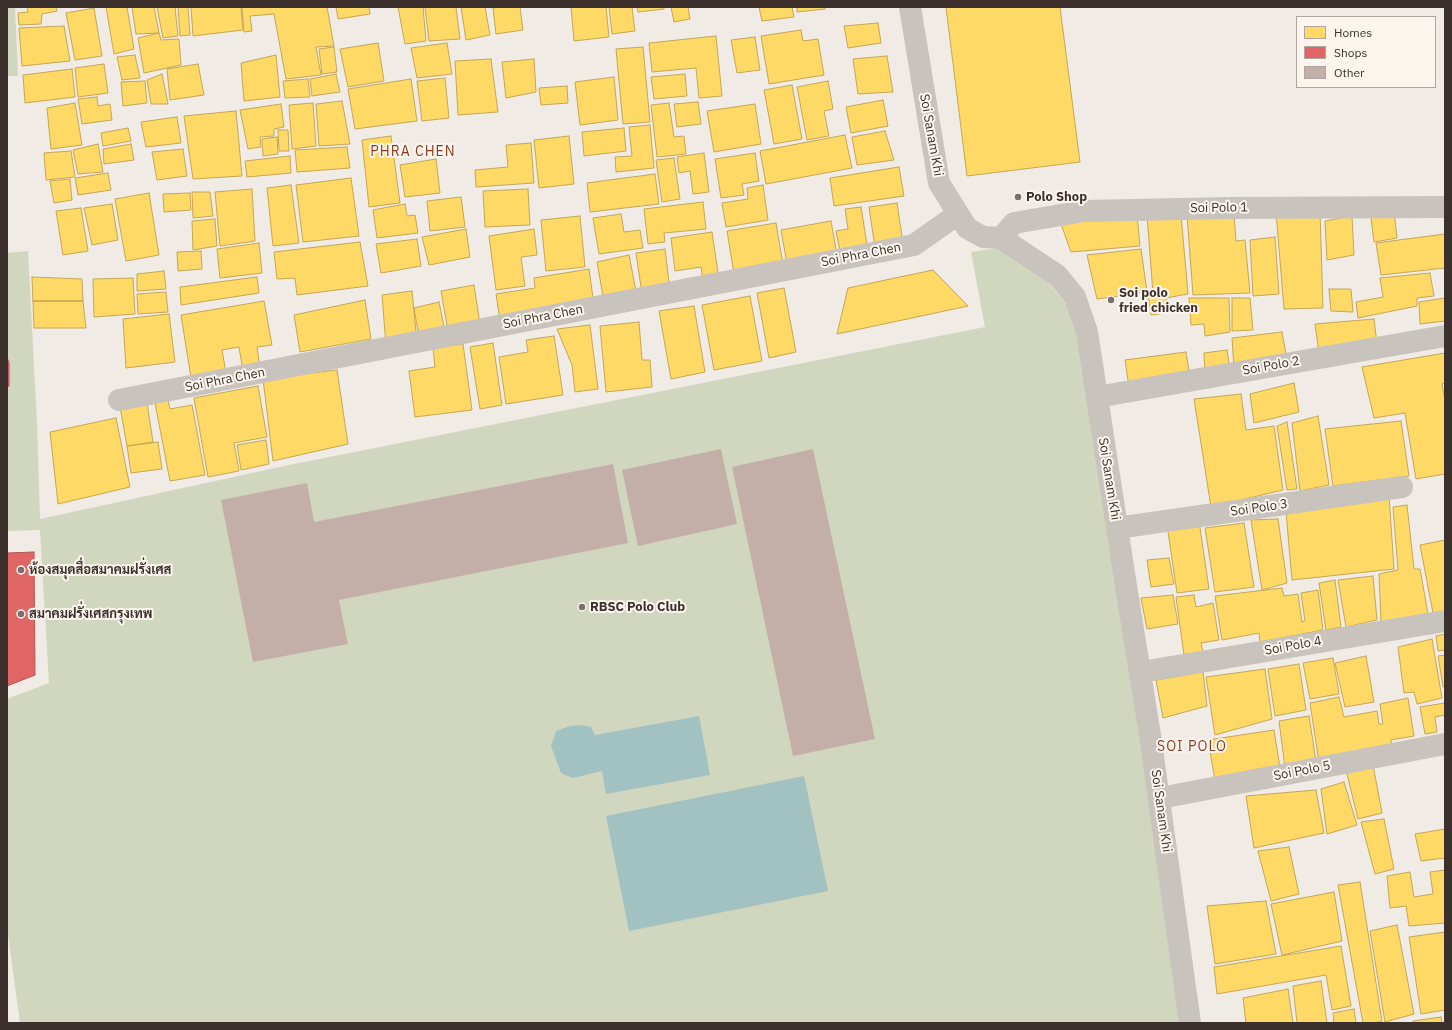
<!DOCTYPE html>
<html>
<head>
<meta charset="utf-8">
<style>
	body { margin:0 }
	#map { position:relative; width:1452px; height:1030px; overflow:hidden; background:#f0ebe5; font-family:"IBM Plex Sans",sans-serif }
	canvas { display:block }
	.frame { position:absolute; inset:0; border:8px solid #3b302b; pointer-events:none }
	.legend { position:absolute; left:1296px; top:16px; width:140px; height:72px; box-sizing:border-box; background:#fbf5ee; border:1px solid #aea6a0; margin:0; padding:5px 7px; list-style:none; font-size:12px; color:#3b302b }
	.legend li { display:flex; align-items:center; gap:8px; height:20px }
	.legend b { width:20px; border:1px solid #aea6a0 }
</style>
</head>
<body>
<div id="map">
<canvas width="1452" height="1030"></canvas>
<div class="frame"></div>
<ul class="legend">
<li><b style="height:11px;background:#ffd966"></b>Homes</li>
<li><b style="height:11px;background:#e06666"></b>Shops</li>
<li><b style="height:11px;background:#c3afa7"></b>Other</li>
</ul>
</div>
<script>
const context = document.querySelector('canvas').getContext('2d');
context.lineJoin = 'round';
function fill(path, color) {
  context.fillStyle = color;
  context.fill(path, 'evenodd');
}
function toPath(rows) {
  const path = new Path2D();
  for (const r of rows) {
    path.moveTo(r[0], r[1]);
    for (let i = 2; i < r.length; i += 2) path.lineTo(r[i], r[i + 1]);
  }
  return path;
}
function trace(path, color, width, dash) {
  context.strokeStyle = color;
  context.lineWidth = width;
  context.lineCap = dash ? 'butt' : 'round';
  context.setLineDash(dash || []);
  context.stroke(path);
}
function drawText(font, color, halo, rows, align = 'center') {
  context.font = font + ' "IBM Plex Sans",Sarabun,sans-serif';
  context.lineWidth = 4;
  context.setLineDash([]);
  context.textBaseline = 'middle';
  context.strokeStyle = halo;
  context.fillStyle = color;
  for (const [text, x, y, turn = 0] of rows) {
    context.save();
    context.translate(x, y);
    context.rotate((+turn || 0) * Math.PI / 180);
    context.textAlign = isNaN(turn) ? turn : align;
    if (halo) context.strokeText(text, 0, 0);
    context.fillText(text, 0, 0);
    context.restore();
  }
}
fill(toPath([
	[7,7,15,7,18,76,7,76],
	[997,248,1038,270,1075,315,1183,1023,20,1023,7,927,7,699,49,683,40,530,7,531,7,253,28,251,37,423,40,519,289,465,985,327,971,252]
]), '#d1d6bf');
fill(toPath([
	[699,716,710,775,606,794,602,771,573,778,561,773,551,746,556,731,570,726,581,725,591,727,595,735],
	[804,776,828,891,629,931,606,816]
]), '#a1c2c1');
const homes = toPath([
	[27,7,56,7,57,11,42,14,41,24,19,25,18,13,28,12,27,7],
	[106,7,127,7,134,49,114,54,106,7],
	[132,7,154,7,159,33,136,34,132,7],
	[157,7,175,7,178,36,163,38,157,7],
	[178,7,188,7,190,35,180,36,178,7],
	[191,7,241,7,243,30,193,36,191,7],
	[242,7,327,7,334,46,316,47,321,75,286,79,274,14,250,16,252,31,244,32,242,7],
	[336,7,369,7,370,14,338,19,336,7],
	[398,7,423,7,426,41,405,44,398,7],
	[425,7,456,7,460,39,429,41,425,7],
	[461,7,485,7,490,35,466,40,461,7],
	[502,7,520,7,523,30,496,34,493,8,502,7],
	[571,7,606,7,609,37,574,41,571,7],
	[609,7,632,7,635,31,612,34,609,7],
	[637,7,664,7,664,9,638,12,637,7],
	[671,7,688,7,690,19,674,22,671,7],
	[759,7,792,7,794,17,762,21,759,7],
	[797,7,825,7,825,9,797,12,797,7],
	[946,7,1060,7,1080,162,967,176,946,7],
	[94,8,102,56,75,60,66,13,94,8],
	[878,23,881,43,848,48,844,26,878,23],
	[64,26,70,61,22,66,19,28,64,26],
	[801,30,803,41,818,39,824,75,769,84,761,36,801,30],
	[159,33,161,40,179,39,181,65,144,73,138,38,159,33],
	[716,36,722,96,699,98,696,68,652,72,649,43,716,36],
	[755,37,760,70,737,73,731,40,755,37],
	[378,43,384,81,348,87,340,49,378,43],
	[447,43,452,74,417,78,411,48,447,43],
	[334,47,337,72,322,74,319,49,334,47],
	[643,47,650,122,623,124,616,49,643,47],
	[135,55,140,78,122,80,117,57,135,55],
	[276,55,280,97,244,101,241,63,276,55],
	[887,56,893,92,858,94,853,59,887,56],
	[491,59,498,112,458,115,455,61,491,59],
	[534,59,536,92,506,98,502,62,534,59],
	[104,64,108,93,78,97,75,68,104,64],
	[198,64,204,95,170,100,167,69,198,64],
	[72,69,75,97,25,103,23,75,72,69],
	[162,74,168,104,151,104,147,80,162,74],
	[336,74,340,92,312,96,310,79,336,74],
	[685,74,687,96,654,99,651,77,685,74],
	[614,77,618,120,580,125,575,82,614,77],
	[445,78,449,118,422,121,417,81,445,78],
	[308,79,310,97,285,98,283,81,308,79],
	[411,79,417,121,355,129,348,89,411,79],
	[145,81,147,103,123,106,121,82,145,81],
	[828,81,833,109,824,111,829,136,807,140,797,87,828,81],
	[792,85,802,139,774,144,764,90,792,85],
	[567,86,568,103,541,105,539,88,567,86],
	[97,97,98,106,110,104,112,120,82,124,78,99,97,97],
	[883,100,888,126,851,133,846,107,883,100],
	[342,101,350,144,319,146,316,104,342,101],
	[698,102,701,124,677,127,674,104,698,102],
	[75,103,82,145,51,149,47,108,75,103],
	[313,103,316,146,292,149,289,105,313,103],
	[669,103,674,137,684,136,686,154,657,157,651,105,669,103],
	[281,104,284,127,274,129,274,136,260,137,261,147,248,149,240,110,281,104],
	[755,104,761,144,714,152,707,111,755,104],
	[236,111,242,176,193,179,184,116,236,111],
	[177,117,181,143,146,147,141,122,177,117],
	[650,125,654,168,616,172,615,157,632,156,629,127,650,125],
	[128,128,131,141,103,146,101,133,128,128],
	[624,128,626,151,584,156,582,132,624,128],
	[278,130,288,130,289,151,279,151,278,130],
	[885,131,894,160,857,165,852,137,885,131],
	[845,135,852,168,766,184,760,151,845,135],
	[391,136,400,203,369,207,362,140,391,136],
	[569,136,574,184,539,188,534,140,569,136],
	[277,137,278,154,263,156,262,139,277,137],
	[531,143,534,183,476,187,475,170,508,167,506,145,531,143],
	[98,144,103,172,78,174,73,150,98,144],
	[131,144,134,160,104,164,103,149,131,144],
	[347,147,350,168,297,172,295,150,347,147],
	[183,149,187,176,157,180,152,152,183,149],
	[71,151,75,177,46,180,44,153,71,151],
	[704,153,709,192,693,194,690,171,679,173,677,157,704,153],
	[755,153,759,181,742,184,744,195,721,198,715,159,755,153],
	[290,156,291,173,247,177,245,161,290,156],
	[674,158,680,199,662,202,656,160,674,158],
	[436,159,440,193,405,197,400,165,436,159],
	[899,167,904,196,834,206,830,178,899,167],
	[108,173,111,190,78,195,75,178,108,173],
	[655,174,659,204,590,212,587,183,655,174],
	[351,178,359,236,303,242,296,185,351,178],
	[70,179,72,200,54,203,50,181,70,179],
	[291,185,299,243,273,246,267,188,291,185],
	[763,185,768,220,726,227,722,203,748,199,747,188,763,185],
	[252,189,255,241,220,246,215,192,252,189],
	[528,189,530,225,485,227,483,191,528,189],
	[192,192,210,192,213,216,193,218,192,192],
	[149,193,159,255,126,261,115,199,149,193],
	[190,193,191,210,164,212,163,194,190,193],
	[461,197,465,227,430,231,427,201,461,197],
	[703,202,706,229,664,233,665,242,648,244,644,209,703,202],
	[897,203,903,243,875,248,869,207,897,203],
	[112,204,118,240,92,245,84,208,112,204],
	[405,204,407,216,415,215,418,233,377,238,373,210,405,204],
	[861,207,868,251,841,256,836,231,848,229,845,209,861,207],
	[81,208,88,251,63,255,56,211,81,208],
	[1370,210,1394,210,1397,238,1374,242,1370,210],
	[1276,212,1320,212,1323,308,1284,309,1276,212],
	[1234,213,1236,241,1245,240,1250,293,1193,295,1187,215,1234,213],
	[621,214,624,232,640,230,643,248,599,254,593,218,621,214],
	[1137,214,1140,246,1071,252,1060,221,1137,214],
	[1147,215,1181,215,1188,294,1166,298,1167,313,1151,315,1148,296,1153,294,1147,215],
	[580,216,585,267,546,271,541,220,580,216],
	[1352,216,1354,255,1327,260,1325,221,1352,216],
	[215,219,217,246,193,250,192,221,215,219],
	[831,221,837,255,787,264,781,230,831,221],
	[776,223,783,265,734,274,727,231,776,223],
	[466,229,470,257,429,265,422,237,466,229],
	[534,229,537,255,521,257,525,286,496,290,489,236,534,229],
	[712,232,719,279,703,282,701,267,675,271,671,238,712,232],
	[1445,234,1445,268,1381,275,1376,243,1445,234],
	[1275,237,1279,294,1253,296,1250,240,1275,237],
	[417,239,421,266,381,273,376,244,417,239],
	[360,242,368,286,297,295,295,278,277,279,274,252,360,242],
	[259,243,262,273,220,278,217,249,259,243],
	[665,249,670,290,642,294,636,253,665,249],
	[1141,249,1147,292,1097,299,1087,255,1141,249],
	[201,251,202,269,178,271,177,252,201,251],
	[629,255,637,296,604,302,597,262,629,255],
	[589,269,594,305,500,320,496,294,535,288,534,278,589,269],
	[933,270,968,306,837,334,848,288,933,270],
	[164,271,166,289,137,291,137,274,164,271],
	[1430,273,1434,296,1417,298,1417,306,1358,318,1356,302,1383,297,1380,278,1430,273],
	[32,277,82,279,83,301,33,301,32,277],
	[257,277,259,293,181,305,180,287,257,277],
	[133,278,135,314,94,317,93,279,133,278],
	[474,285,480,324,448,331,441,291,474,285],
	[784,288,796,352,769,358,757,293,784,288],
	[1329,289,1351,289,1353,312,1331,311,1329,289],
	[412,291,417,342,386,346,382,295,412,291],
	[166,292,168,312,138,314,137,294,166,292],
	[750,296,762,361,714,370,702,305,750,296],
	[1189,298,1229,298,1230,332,1205,336,1204,324,1191,325,1189,298],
	[1232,298,1250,298,1253,330,1232,331,1232,298],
	[1445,298,1445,321,1420,324,1419,302,1445,298],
	[365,300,371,339,300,352,294,315,365,300],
	[33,301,83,301,86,328,34,328,33,301],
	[264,301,272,345,257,347,260,368,243,371,239,347,222,350,226,373,191,378,181,315,264,301],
	[439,302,445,332,419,337,414,308,439,302],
	[694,306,705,372,671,379,659,311,694,306],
	[169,314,175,362,126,368,123,319,169,314],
	[1374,319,1377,344,1319,353,1315,324,1374,319],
	[639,322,642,360,650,360,652,387,606,392,600,326,639,322],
	[590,325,598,389,575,392,572,365,557,329,590,325],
	[1282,332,1287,360,1234,369,1232,338,1282,332],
	[554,336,563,395,506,404,499,357,528,352,526,340,554,336],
	[493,343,502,405,480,409,470,347,493,343],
	[463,344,472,410,415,417,409,371,435,367,433,348,463,344],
	[1227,350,1230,370,1205,374,1204,353,1227,350],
	[1186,352,1190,377,1129,387,1125,360,1186,352],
	[1445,353,1445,383,1442,384,1445,400,1445,474,1416,479,1405,413,1374,418,1362,367,1445,353],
	[337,370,348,444,273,461,263,379,337,370],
	[1294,383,1299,412,1254,423,1250,394,1294,383],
	[258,386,267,437,234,443,239,471,208,477,194,398,258,386],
	[1241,394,1246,430,1274,426,1283,490,1211,507,1194,399,1241,394],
	[168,400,170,409,192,405,205,475,170,481,155,403,168,400],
	[147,403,153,442,127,446,120,407,147,403],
	[1318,416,1329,485,1300,491,1292,423,1318,416],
	[116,418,130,487,58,504,50,432,116,418],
	[1401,421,1409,476,1333,486,1325,429,1401,421],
	[1287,422,1297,489,1287,490,1277,426,1287,422],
	[266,440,269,464,241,470,237,445,266,440],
	[158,442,162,469,131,473,127,446,158,442],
	[1389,495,1394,569,1292,580,1286,512,1389,495],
	[1407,505,1414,569,1420,569,1428,614,1381,622,1379,574,1398,570,1393,507,1407,505],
	[1278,519,1287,583,1262,590,1251,520,1278,519],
	[1199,521,1209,589,1177,593,1167,525,1199,521],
	[1244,523,1254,587,1215,592,1205,528,1244,523],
	[1445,540,1445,611,1433,613,1420,545,1445,540],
	[1169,558,1174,584,1151,587,1147,560,1169,558],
	[1373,576,1377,620,1346,627,1338,580,1373,576],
	[1335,580,1341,627,1326,630,1319,583,1335,580],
	[1282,588,1284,596,1298,594,1302,622,1305,621,1301,593,1318,590,1323,630,1260,642,1259,633,1222,640,1215,596,1282,588],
	[1173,595,1178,624,1147,629,1141,598,1173,595],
	[1194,595,1196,607,1213,603,1219,640,1201,643,1203,652,1184,655,1176,597,1194,595],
	[1445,634,1445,650,1438,651,1436,636,1445,634],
	[1432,639,1442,698,1417,704,1414,692,1404,693,1398,647,1432,639],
	[1445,655,1445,686,1443,687,1438,656,1445,655],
	[1366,656,1374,702,1345,707,1335,663,1366,656],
	[1333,658,1339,694,1310,699,1303,663,1333,658],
	[1299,664,1306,710,1275,716,1268,669,1299,664],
	[1265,669,1272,719,1215,735,1206,677,1265,669],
	[1203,672,1207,706,1163,718,1156,680,1203,672],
	[1339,697,1344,717,1377,711,1379,724,1383,724,1380,704,1408,698,1414,736,1391,740,1392,748,1319,762,1310,703,1339,697],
	[1445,703,1445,715,1435,717,1437,732,1425,734,1420,707,1445,703],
	[1309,716,1316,761,1285,767,1279,721,1309,716],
	[1274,730,1280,768,1215,780,1208,740,1274,730],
	[1373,765,1382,813,1358,819,1346,770,1373,765],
	[1344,782,1357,825,1327,834,1321,789,1344,782],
	[1316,790,1324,833,1254,848,1246,796,1316,790],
	[1384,819,1394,869,1375,874,1361,822,1384,819],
	[1445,829,1445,858,1421,861,1415,834,1445,829],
	[1289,847,1299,894,1271,901,1258,851,1289,847],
	[1445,870,1445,923,1409,926,1406,906,1390,908,1387,876,1410,872,1414,897,1433,894,1430,872,1445,870],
	[1360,882,1382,1021,1374,1023,1363,1023,1338,885,1360,882],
	[1334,892,1342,941,1282,955,1271,904,1334,892],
	[1266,901,1276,954,1215,964,1207,906,1266,901],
	[1397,925,1414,1014,1385,1022,1370,931,1397,925],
	[1445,932,1445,1010,1421,1014,1409,937,1445,932],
	[1341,946,1351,1006,1332,1010,1326,975,1217,994,1214,967,1341,946],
	[1321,981,1327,1023,1297,1023,1293,986,1321,981],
	[1288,989,1293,1023,1246,1023,1243,998,1288,989],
	[1354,1009,1356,1023,1334,1023,1333,1013,1354,1009],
	[1441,1017,1442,1023,1413,1023,1413,1021,1441,1017]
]);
fill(homes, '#ffd966');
trace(homes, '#c4a654', 1);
const shops = toPath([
	[7,357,9,363,9,386,7,388,7,357],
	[34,552,35,675,7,686,7,553,34,552]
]);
fill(shops, '#e06666');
trace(shops, '#ae5654', 1);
fill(toPath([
	[721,449,737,524,638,546,622,470],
	[813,449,875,739,793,756,732,467],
	[613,464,628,543,339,600,348,644,253,662,221,500,307,483,314,522]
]), '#c3afa7');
trace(toPath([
	[910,7,939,183,967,228,983,237,1001,238,1057,275,1075,297,1087,332,1126,586,1150,735,1190,1023],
	[1001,238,1014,223,1084,211,1231,208,1445,207],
	[1097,397,1445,336],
	[119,400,914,245,958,214],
	[1117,528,1402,487],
	[1141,672,1445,621],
	[1160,798,1445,744]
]), '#c9c3be', 22);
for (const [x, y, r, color] of [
	[1018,197,4,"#7a716c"],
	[1111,300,4,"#7a716c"],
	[21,570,4,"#7a716c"],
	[582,607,4,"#7a716c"],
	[21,614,4,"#7a716c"]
]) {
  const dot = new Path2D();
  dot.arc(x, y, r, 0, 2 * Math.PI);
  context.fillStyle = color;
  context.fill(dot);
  trace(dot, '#fbf5ee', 1.5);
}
drawText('13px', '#3b302b', '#fbf5ee', [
	["Soi Sanam Khi",931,135,80],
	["Soi Polo 1",1219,208,-1],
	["Soi Phra Chen",861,255,-11],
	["Soi Phra Chen",543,317,-11],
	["Soi Polo 2",1271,366,-10],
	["Soi Phra Chen",225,380,-11],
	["Soi Sanam Khi",1109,479,81],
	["Soi Polo 3",1259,508,-8],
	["Soi Polo 4",1293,646,-10],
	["Soi Polo 5",1302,771,-11],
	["Soi Sanam Khi",1161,811,82]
]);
drawText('bold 13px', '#3b302b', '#fbf5ee', [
	["Polo Shop",1026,197],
	["Soi polo",1119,293],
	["fried chicken",1119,308],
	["ห้องสมุดสื่อสมาคมฝรั่งเศส",29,570],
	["RBSC Polo Club",590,607],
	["สมาคมฝรั่งเศสกรุงเทพ",29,614]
], 'left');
context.letterSpacing = '1px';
drawText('14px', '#8c3b22', '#fbf5ee', [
	["PHRA CHEN",413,152],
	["SOI POLO",1192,747]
]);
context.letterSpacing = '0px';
</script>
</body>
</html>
